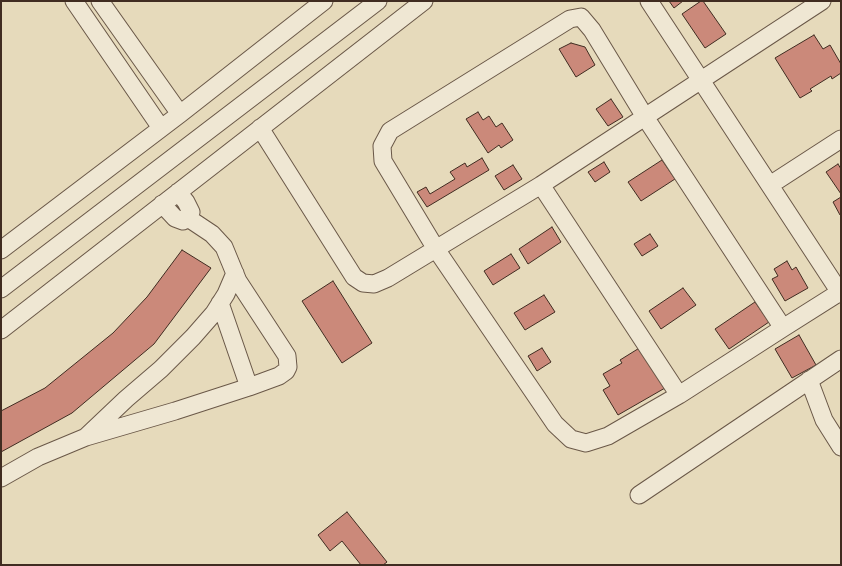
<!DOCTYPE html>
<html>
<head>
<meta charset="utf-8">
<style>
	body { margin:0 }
	#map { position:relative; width:842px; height:566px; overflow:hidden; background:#e6dabb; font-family:"Libre Caslon Text",serif }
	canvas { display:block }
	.frame { position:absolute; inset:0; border:2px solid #402c21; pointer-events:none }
</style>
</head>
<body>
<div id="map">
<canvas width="842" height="566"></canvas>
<div class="frame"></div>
</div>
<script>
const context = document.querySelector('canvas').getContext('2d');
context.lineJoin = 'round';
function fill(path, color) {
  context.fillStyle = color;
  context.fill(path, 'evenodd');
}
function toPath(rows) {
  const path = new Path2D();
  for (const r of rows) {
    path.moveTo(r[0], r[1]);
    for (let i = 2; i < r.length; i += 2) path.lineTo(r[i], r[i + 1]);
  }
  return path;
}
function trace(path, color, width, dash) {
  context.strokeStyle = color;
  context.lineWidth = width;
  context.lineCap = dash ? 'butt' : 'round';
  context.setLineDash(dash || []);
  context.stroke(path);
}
const building = toPath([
	[669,1,683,1,674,8,669,1],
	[701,1,703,1,726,34,705,48,682,14,701,1],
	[814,35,823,49,830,45,841,64,841,73,832,79,831,76,810,89,812,91,800,98,775,58,814,35],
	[571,43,585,47,595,65,576,77,559,49,571,43],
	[611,99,623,117,608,126,596,109,611,99],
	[478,112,483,120,489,116,496,127,502,123,513,140,501,148,499,145,488,153,466,119,478,112],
	[482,158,489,170,427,207,417,192,426,187,430,194,455,179,450,172,465,163,467,167,482,158],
	[662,160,675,179,641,201,628,182,662,160],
	[604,162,610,172,595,182,588,172,604,162],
	[838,164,841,169,841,194,826,172,838,164],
	[513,165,522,179,504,190,495,176,513,165],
	[841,197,841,215,840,215,833,202,841,197],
	[552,227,561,242,528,264,519,249,552,227],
	[650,234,658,246,642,256,634,244,650,234],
	[182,250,211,268,154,344,72,413,1,452,1,411,45,388,113,333,147,297,182,250],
	[511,254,520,268,493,285,484,271,511,254],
	[787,261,792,270,796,267,808,288,785,301,772,279,778,276,774,269,787,261],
	[333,281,372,343,342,363,302,301,333,281],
	[683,288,696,305,661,329,649,311,683,288],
	[544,295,555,312,525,330,514,313,544,295],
	[755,302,769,322,729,349,715,329,755,302],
	[799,335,816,365,792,378,775,349,799,335],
	[641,347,665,388,618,415,603,390,610,386,603,374,622,363,620,360,641,347],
	[542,348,551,362,537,371,528,356,542,348],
	[347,512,387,562,383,565,361,565,342,541,330,551,318,535,347,512]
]);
fill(building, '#cb897a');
trace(building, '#402c21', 1);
const minor = toPath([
	[74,1,161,128],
	[100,1,180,114],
	[649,1,841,294],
	[260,128,354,277,363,283,374,284,388,278,541,185,822,1],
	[541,185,679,395],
	[770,185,841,139],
	[162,204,175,218,183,221,188,218,191,212,186,202,178,192],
	[1,250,180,114,324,1],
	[1,289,378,1],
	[220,303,249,387],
	[783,328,645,117,592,30,581,17,570,19,390,131,382,146,383,161,436,249,555,424,571,439,586,443,608,436,679,395,783,328,840,292],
	[1,330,424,1],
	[809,380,824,420,841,447],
	[87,436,126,399,161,369,193,337,214,313,226,294,235,273],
	[1,478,38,457,86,437,175,411,249,387,279,376,286,371,288,367,287,356,238,281,224,247,212,234,188,218],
	[639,495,841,359]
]);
trace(minor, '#6a5848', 19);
trace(minor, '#efe7d3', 17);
</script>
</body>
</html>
